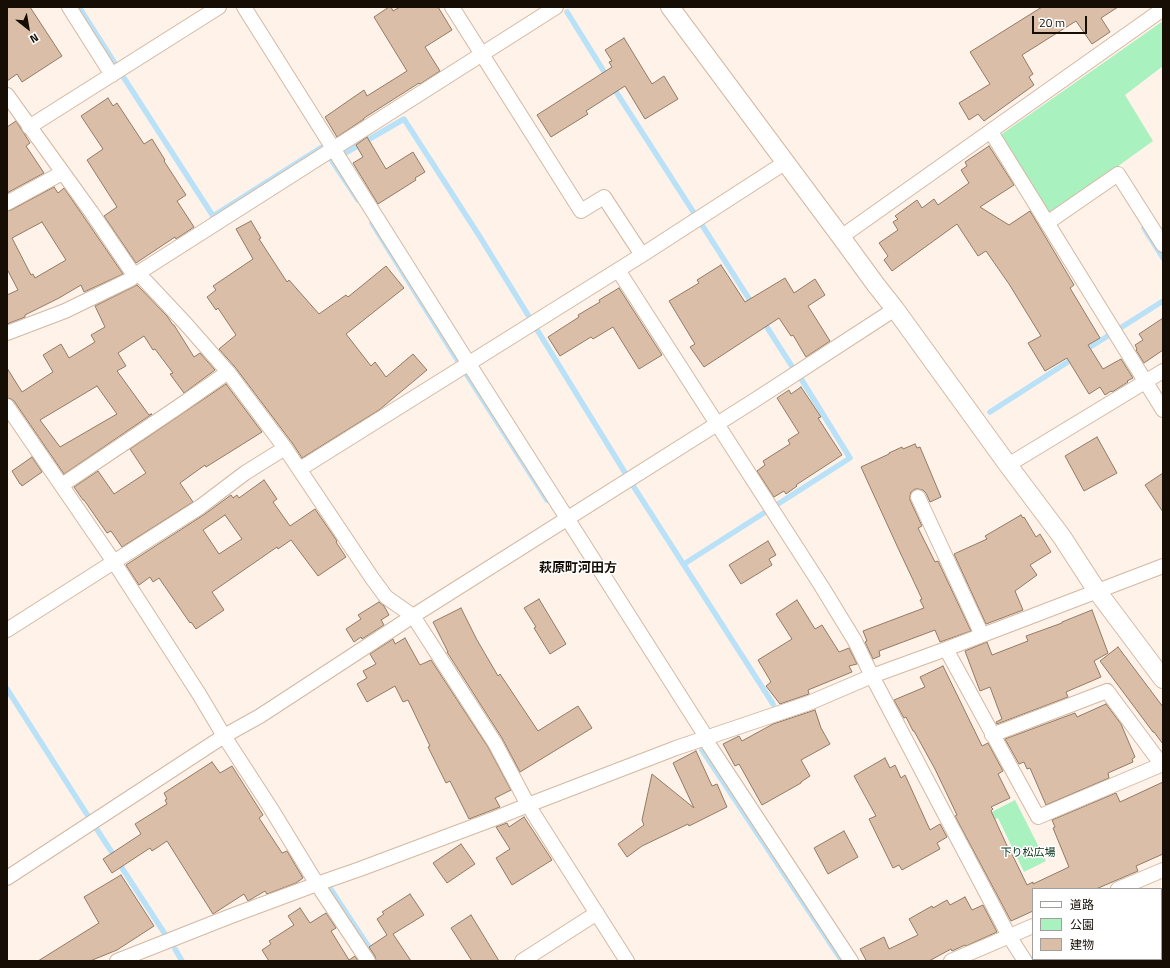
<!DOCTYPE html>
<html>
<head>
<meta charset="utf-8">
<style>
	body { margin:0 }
	#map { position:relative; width:1170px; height:968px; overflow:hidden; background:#fef2e9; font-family:"Titillium Web","Noto Sans JP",sans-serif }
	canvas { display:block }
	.frame { position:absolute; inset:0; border:8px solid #160d05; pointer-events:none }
	.legend { position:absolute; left:1032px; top:888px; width:130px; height:72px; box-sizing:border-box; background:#fff; border:1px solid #a29e9b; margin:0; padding:5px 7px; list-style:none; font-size:12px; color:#160d05 }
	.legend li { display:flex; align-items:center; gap:8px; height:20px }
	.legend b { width:20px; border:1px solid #a29e9b }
	.north { position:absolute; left:8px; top:8px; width:40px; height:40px; -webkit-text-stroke:3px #fff; paint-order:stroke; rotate:149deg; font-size:11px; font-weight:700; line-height:16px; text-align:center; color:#160d05 }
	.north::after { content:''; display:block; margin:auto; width:14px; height:18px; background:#160d05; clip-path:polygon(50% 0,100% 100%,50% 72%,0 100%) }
	.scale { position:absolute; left:1032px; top:16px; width:55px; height:18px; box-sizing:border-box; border:2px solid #160d05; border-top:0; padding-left:5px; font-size:12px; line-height:14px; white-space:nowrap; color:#160d05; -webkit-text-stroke:3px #fff; paint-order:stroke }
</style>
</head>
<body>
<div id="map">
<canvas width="1170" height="968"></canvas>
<div class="frame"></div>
<ul class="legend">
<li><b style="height:5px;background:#fff"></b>道路</li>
<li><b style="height:11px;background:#a9f1be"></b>公園</li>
<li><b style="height:11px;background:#dabea7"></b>建物</li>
</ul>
<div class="north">N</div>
<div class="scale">20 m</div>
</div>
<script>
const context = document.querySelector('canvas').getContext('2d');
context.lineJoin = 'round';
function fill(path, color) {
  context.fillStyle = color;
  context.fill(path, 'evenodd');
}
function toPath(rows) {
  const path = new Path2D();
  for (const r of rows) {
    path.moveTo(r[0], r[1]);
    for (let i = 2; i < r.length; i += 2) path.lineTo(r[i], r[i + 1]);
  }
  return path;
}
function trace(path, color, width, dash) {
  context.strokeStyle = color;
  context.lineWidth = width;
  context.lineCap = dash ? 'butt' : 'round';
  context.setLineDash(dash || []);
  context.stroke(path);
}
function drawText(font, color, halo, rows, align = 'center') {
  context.font = font + ' "Titillium Web","Noto Sans JP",sans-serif';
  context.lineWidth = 3;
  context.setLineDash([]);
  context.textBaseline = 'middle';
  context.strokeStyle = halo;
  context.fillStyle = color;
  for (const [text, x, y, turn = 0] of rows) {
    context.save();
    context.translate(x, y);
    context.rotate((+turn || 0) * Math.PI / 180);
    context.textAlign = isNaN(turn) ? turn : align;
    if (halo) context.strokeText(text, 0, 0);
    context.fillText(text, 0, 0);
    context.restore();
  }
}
fill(toPath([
	[1163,21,1163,66,1125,95,1153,141,1050,215,1002,139,1002,134],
	[1015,800,1046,861,1024,872,998,818,989,822,986,815]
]), '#a9f1be');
trace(toPath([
	[79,7,116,65],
	[567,12,608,78],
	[124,78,213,216,322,147],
	[613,87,694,213],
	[347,152,404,119,480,237,632,484,773,704],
	[332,161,358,200],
	[372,223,458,361],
	[702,225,753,305],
	[1144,228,1163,258],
	[1084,351,1163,301],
	[467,375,547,500],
	[990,412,1074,358],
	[684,564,850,458,800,377,793,368,763,321],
	[7,689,88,816],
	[702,750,842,961],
	[96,828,165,934],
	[330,888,378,961],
	[175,949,182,961]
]), '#b9e1f7', 5.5);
const building = toPath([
	[7,7,30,7,62,56,22,82,17,74,7,81,7,7],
	[389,7,391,7,393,11,400,7,438,7,452,30,425,47,440,71,420,84,419,83,364,118,364,119,337,137,325,117,364,90,367,96,407,71,374,17,389,7],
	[1042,7,1118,7,1101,18,1110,32,1092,44,1076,21,1022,55,1033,74,1029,77,1034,85,984,121,978,114,969,120,959,103,990,84,970,52,1042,7],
	[624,38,652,84,664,76,678,99,645,119,625,86,586,111,588,114,551,137,537,115,612,67,609,62,612,61,605,50,624,38],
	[108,98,113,106,117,103,144,144,152,139,165,160,164,161,186,195,177,201,194,227,176,239,175,237,136,263,104,216,117,207,87,160,103,149,81,116,108,98],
	[16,121,30,143,26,146,44,173,7,193,7,127,16,121],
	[367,137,386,169,413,152,425,172,415,178,416,180,378,204,353,163,363,157,356,145,367,137],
	[989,146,1014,185,980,207,1009,225,1030,211,1074,285,1070,288,1100,338,1088,345,1103,369,1121,359,1133,378,1127,381,1128,382,1112,392,1111,391,1105,395,1100,387,1089,394,1067,358,1045,371,1028,343,1041,336,1009,284,986,251,978,256,957,224,892,271,884,260,888,256,879,243,898,230,893,222,898,219,895,216,917,200,922,208,934,199,938,205,969,183,961,170,967,166,965,162,989,146],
	[54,187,58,193,64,188,123,274,84,292,81,285,59,298,25,315,25,317,7,324,7,295,18,290,7,269,7,211,11,210,54,187],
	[42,222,66,260,35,278,33,274,31,275,12,238,42,222],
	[251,221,261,238,259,239,287,282,289,280,319,314,346,295,348,297,386,266,404,288,346,334,371,366,375,362,386,377,413,354,427,370,379,410,302,458,293,444,235,367,219,349,236,335,218,308,216,310,207,297,216,290,213,286,253,259,236,229,251,221],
	[721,265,745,302,785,278,794,293,815,279,825,295,808,306,830,341,806,357,793,335,791,336,779,318,704,367,690,347,695,344,669,301,699,283,697,280,721,265],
	[137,285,167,316,173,325,174,325,194,357,200,353,215,370,184,393,170,374,173,373,155,349,153,350,144,336,118,353,126,366,117,371,149,415,151,414,152,414,64,474,14,401,11,399,7,398,7,368,22,392,53,372,43,355,61,344,69,358,95,342,91,335,105,327,95,306,137,285],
	[97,386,117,414,60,447,40,420,97,386],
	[619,288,662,355,639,369,613,327,593,339,591,337,560,356,548,337,579,317,578,315,600,302,599,300,619,288],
	[1163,318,1163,350,1144,363,1136,350,1137,349,1135,345,1143,340,1139,334,1163,318],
	[226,384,262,432,206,467,205,465,180,483,193,502,122,547,111,531,107,533,84,500,83,500,74,487,98,471,114,494,146,473,130,449,226,384],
	[801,387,821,417,818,418,842,455,796,485,797,486,786,494,784,491,774,497,757,471,765,465,763,461,790,444,788,440,799,433,777,398,789,390,791,394,801,387],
	[1097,437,1117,473,1084,491,1065,456,1097,437],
	[915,444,917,448,920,447,941,497,930,502,926,493,923,490,918,489,915,489,911,492,910,496,910,500,922,526,918,528,935,562,938,561,971,631,940,642,935,630,879,651,880,656,873,659,865,642,867,641,863,631,924,608,920,600,922,599,898,548,861,467,889,454,889,453,902,447,903,449,915,444],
	[32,457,42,472,22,486,21,484,20,484,12,471,32,457],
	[1163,473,1163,512,1145,485,1163,473],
	[264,480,277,499,273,502,290,526,315,509,337,541,336,542,346,557,318,576,291,540,278,549,277,547,212,592,224,610,196,629,191,622,190,623,159,578,153,582,150,577,139,585,126,565,205,514,231,495,233,498,237,495,239,498,264,480],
	[225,515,242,539,219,554,203,530,225,515],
	[1021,515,1023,518,1024,517,1036,537,1040,534,1051,552,1030,565,1037,575,1015,591,1023,610,986,624,954,554,987,539,985,536,1021,515],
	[768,541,776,555,769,559,772,565,741,584,729,565,768,541],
	[539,599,566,644,550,654,534,628,536,627,524,608,539,599],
	[797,600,815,629,822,625,839,652,849,648,857,664,849,666,852,672,808,690,809,694,780,704,766,686,771,682,758,660,792,639,776,614,797,600],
	[379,602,384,606,389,615,381,620,384,625,362,639,361,637,354,642,346,629,361,619,358,615,379,602],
	[461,608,477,640,498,676,500,674,538,731,578,706,592,728,520,772,502,738,447,652,448,652,433,622,461,608],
	[1092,610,1108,653,1094,661,1101,677,1066,692,1068,697,997,724,996,722,1002,719,990,687,980,691,965,651,987,642,992,655,1028,641,1026,636,1062,623,1062,622,1092,610],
	[405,638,420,665,431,660,488,747,511,790,495,798,500,807,469,819,450,781,446,783,428,747,430,746,408,700,403,702,395,686,367,702,357,684,367,678,363,671,376,664,370,654,393,639,395,644,405,638],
	[1118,647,1163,707,1163,744,1154,732,1153,732,1100,661,1118,647],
	[943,666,982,746,988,743,1003,771,998,774,1010,798,991,807,993,809,991,811,1009,850,1010,850,1027,885,1033,882,1033,884,1069,867,1053,828,1055,827,1052,820,1116,793,1120,802,1163,782,1163,854,1136,866,1138,871,1096,889,1033,889,1033,911,1011,921,955,816,957,815,935,769,914,731,913,731,906,717,904,718,894,700,925,687,920,677,943,666],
	[1106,704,1121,724,1135,757,1132,759,1133,762,1108,773,1109,778,1046,805,1030,768,1027,769,1024,762,1019,764,1005,739,1075,713,1077,717,1106,704],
	[815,710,821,728,830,744,801,760,810,776,801,782,801,783,762,805,739,764,735,766,723,744,739,736,742,741,773,724,815,710],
	[696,751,712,786,717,784,727,807,689,826,688,824,642,846,627,857,618,844,644,825,642,820,652,774,694,808,673,763,696,751],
	[885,758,890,768,895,765,901,778,905,775,930,830,940,824,947,837,937,843,940,849,902,870,899,865,893,868,889,860,869,819,876,816,854,776,885,758],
	[212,762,220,773,232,766,263,815,259,818,282,853,287,851,303,878,296,883,267,894,265,891,248,901,244,894,213,914,167,841,152,851,150,848,112,873,103,859,141,834,135,824,167,804,165,800,167,799,164,793,212,762],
	[524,817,552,860,512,885,496,858,510,849,496,827,507,823,509,827,524,817],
	[844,831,858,857,828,874,814,848,844,831],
	[461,844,475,864,447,883,433,863,461,844],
	[121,875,154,926,117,950,90,961,38,961,99,923,84,897,121,875],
	[410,894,424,915,393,934,411,961,376,961,375,956,369,947,387,935,377,919,384,914,382,912,410,894],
	[965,897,972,910,983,905,997,932,966,946,965,945,952,951,951,949,929,961,864,961,866,960,860,949,884,937,889,949,918,935,909,919,932,906,933,908,947,900,950,905,965,897],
	[300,908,310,923,326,913,336,928,331,931,349,960,355,956,358,961,269,961,262,950,271,944,269,941,294,925,288,916,300,908],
	[471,915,499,961,472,961,451,928,471,915]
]);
fill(building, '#dabea7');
trace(building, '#937a64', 1);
const minor = toPath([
	[69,7,112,75],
	[244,7,469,364,703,732,709,745,851,961],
	[452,7,581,211,604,197,642,255],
	[7,95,92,213,132,272,138,273,185,323,228,372,285,448,372,578,386,597,413,616,495,743,528,805,627,961],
	[29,127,219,7],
	[991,132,1163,410],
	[7,203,62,173],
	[1047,223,1118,174,1163,245],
	[841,237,1163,9],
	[618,270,822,587,855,641,872,676,1009,936,1025,961],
	[7,333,65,311,131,279,138,273,556,7],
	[7,406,114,562,199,694,224,736,270,807,317,884,368,961],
	[1008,465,1163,371],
	[300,469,642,255,786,162],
	[62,485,178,407,228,372],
	[918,497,982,635],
	[7,630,200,507,245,473,285,448],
	[946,649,1038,817,1163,764],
	[992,735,1107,691,1162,765],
	[7,878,224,736,260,716,413,616,755,400,895,309],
	[1118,889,1163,870],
	[117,961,231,916,317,884,360,869,496,818,528,805,676,748,809,703,872,676,946,649,1163,566],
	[522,961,597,913],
	[951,961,1033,926]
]);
const tertiary = toPath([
	[670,7,841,237,876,285,895,309,1008,465,1062,537,1097,591,1163,679]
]);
trace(minor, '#d4b8a1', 16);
trace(tertiary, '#d4b8a1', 20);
trace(minor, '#fff', 14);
trace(tertiary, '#fff', 18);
drawText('11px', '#0a331b', '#fff', [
	["下り松広場",1028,853]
]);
drawText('bold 13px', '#160d05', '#fff', [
	["萩原町河田方",578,569]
]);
</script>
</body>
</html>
